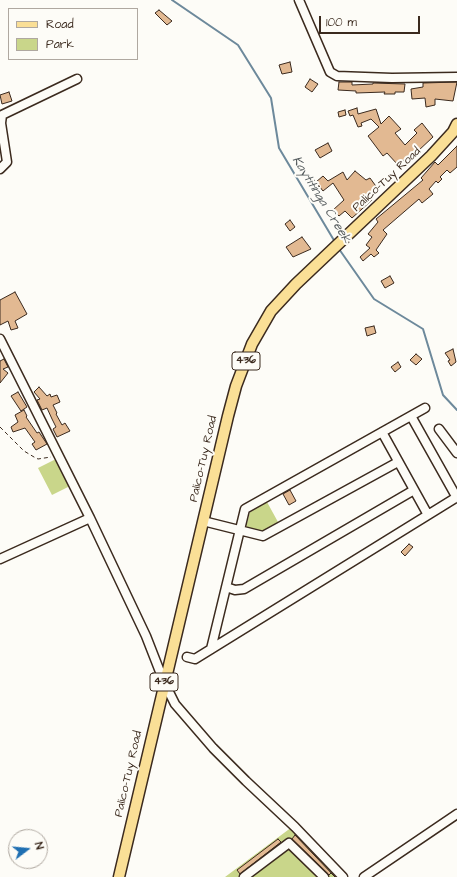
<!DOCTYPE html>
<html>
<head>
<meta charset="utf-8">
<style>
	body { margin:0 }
	#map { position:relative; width:457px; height:877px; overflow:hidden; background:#fdfcf7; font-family:"Architects Daughter",sans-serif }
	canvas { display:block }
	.legend { position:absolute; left:8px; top:8px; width:130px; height:52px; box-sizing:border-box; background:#fdfcf7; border:1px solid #afa8a0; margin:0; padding:5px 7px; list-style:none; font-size:12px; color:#3b2a1e }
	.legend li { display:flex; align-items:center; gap:8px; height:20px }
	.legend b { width:20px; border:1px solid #afa8a0 }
	.north { position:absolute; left:8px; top:829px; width:40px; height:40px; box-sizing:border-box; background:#fdfcf7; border:1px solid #afa8a0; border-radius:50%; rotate:74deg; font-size:11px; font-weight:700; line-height:16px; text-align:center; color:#3b2a1e }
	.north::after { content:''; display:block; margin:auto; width:14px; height:18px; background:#1f6fb2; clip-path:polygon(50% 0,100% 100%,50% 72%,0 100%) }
	.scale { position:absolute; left:319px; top:16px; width:101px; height:18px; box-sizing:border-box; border:2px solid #3b2a1e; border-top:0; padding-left:5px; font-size:12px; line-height:14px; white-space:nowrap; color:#3b2a1e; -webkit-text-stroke:3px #fdfcf7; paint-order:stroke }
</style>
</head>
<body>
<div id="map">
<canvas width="457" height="877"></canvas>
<ul class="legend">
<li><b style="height:5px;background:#fadf96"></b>Road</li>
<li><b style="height:11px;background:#c9d68a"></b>Park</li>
</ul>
<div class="north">N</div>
<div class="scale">100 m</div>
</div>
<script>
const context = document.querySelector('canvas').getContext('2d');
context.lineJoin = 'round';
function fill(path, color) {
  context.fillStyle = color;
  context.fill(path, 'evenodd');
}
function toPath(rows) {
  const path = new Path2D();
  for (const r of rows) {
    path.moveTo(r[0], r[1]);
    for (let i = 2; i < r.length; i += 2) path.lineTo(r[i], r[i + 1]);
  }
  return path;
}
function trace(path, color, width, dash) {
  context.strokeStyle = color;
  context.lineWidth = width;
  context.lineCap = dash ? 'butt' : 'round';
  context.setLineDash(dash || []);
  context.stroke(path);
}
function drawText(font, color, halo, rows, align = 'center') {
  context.font = font + ' "Architects Daughter",sans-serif';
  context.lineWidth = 4;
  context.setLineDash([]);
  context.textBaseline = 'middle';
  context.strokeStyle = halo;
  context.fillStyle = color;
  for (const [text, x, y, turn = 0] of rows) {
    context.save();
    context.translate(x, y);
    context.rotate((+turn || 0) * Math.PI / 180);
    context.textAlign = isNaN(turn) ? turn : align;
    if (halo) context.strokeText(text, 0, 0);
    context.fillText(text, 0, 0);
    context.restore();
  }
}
fill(toPath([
	[56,459,70,486,52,495,38,468],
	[267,502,278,522,263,531,246,527,250,512],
	[292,827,343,877,225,877]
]), '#c9d68a');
trace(toPath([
	[172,0,238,45,271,98,279,148,335,242],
	[339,249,374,299,423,329,443,395,457,410]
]), '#6d899b', 2);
const building = toPath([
	[159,10,172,21,167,25,155,13,159,10],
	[290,62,292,72,282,74,279,65,290,62],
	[310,79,318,84,312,92,305,87,310,79],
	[339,82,352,82,352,85,373,84,373,83,405,84,404,92,395,92,395,94,384,94,385,92,356,93,356,91,338,90,339,82],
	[457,82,453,101,435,99,435,105,426,107,425,98,412,99,411,89,423,87,423,83,457,82],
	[9,92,12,101,2,104,0,95,9,92],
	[357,108,358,114,376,109,381,124,389,116,401,129,395,133,405,145,417,133,414,130,422,123,433,137,418,151,417,149,398,165,387,153,383,156,368,136,379,127,371,119,361,123,362,126,358,127,353,115,350,116,348,111,357,108],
	[345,110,346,115,339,117,338,112,345,110],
	[328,143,332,151,320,158,315,150,328,143],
	[457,146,457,167,450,173,447,170,440,177,442,179,438,183,436,181,429,189,433,194,422,203,419,199,383,230,387,234,376,250,379,253,374,257,371,254,363,261,360,257,370,248,366,245,372,237,368,234,378,222,376,219,423,180,421,178,435,162,438,165,457,146],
	[355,171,366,180,370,178,378,189,369,195,372,200,352,218,345,211,339,216,333,210,344,200,333,183,323,191,316,182,323,176,328,181,343,172,347,180,355,171],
	[290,220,295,227,290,231,285,224,290,220],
	[302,237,311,249,293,257,286,247,302,237],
	[390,276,394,283,385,288,381,281,390,276],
	[15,292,27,314,15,321,18,328,11,330,8,321,0,325,0,300,15,292],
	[374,326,376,333,367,336,365,328,374,326],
	[453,349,456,362,451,366,448,361,450,360,445,353,453,349],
	[416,354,422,359,416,365,410,360,416,354],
	[4,359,8,367,3,369,8,373,0,383,0,361,4,359],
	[398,362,401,367,395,372,391,367,398,362],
	[39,387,47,396,50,394,51,397,57,395,60,402,53,405,57,413,56,414,62,425,65,423,70,431,57,437,53,429,56,427,52,419,47,408,42,410,37,400,40,399,34,392,39,387],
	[18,392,27,407,21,411,11,396,18,392],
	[24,410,27,416,26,417,37,433,39,432,47,444,36,450,32,444,35,442,25,428,13,432,11,427,18,422,15,415,24,410],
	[290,490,296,501,289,505,283,494,290,490],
	[409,544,413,547,405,556,401,552,409,544],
	[295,835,335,877,331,873,329,875,292,839,295,835],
	[278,839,281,842,240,874,237,870,278,839]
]);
fill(building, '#e2b992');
trace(building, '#3b2a1e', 1);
const minor = toPath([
	[299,0,330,72,337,76,392,78,457,77],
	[0,169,7,162,1,123,2,115,77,79],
	[0,339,90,518,146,636,164,682,175,704,213,748,246,781,295,827,343,877],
	[411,416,457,498],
	[439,429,457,453],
	[382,432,428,515],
	[203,521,263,536,398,462],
	[0,559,90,518],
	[226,587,235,590,244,589,414,490],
	[211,649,245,509,425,408],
	[187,657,195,659,457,497],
	[244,877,289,843,324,877],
	[364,877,457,814]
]);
const major = toPath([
	[119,877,228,416,236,386,252,344,271,311,296,284,431,156,453,132,457,124]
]);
trace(minor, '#3b2a1e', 11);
trace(major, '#3b2a1e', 13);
trace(toPath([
	[0,427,24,451,34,457,38,459,51,457]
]), '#3b2a1e', 1, [4, 3]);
trace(minor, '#fdfcf7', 8);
trace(major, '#fadf96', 10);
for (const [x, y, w] of [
	[246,361,28],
	[164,682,28]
]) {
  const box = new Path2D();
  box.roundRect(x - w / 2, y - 9, w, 18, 3);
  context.fillStyle = '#fdfcf7';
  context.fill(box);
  trace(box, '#3b2a1e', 1);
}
drawText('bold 11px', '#3b2a1e', null, [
	["436",246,361],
	["436",164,682]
]);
drawText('12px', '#3b2a1e', '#fdfcf7', [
	["Palico-Tuy Road",387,180,-43],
	["Palico-Tuy Road",204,459,-77],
	["Palico-Tuy Road",129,774,-77]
]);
drawText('italic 13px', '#545a5c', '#fdfcf7', [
	["Kaytitinga Creek",321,200,58]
]);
</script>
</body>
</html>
